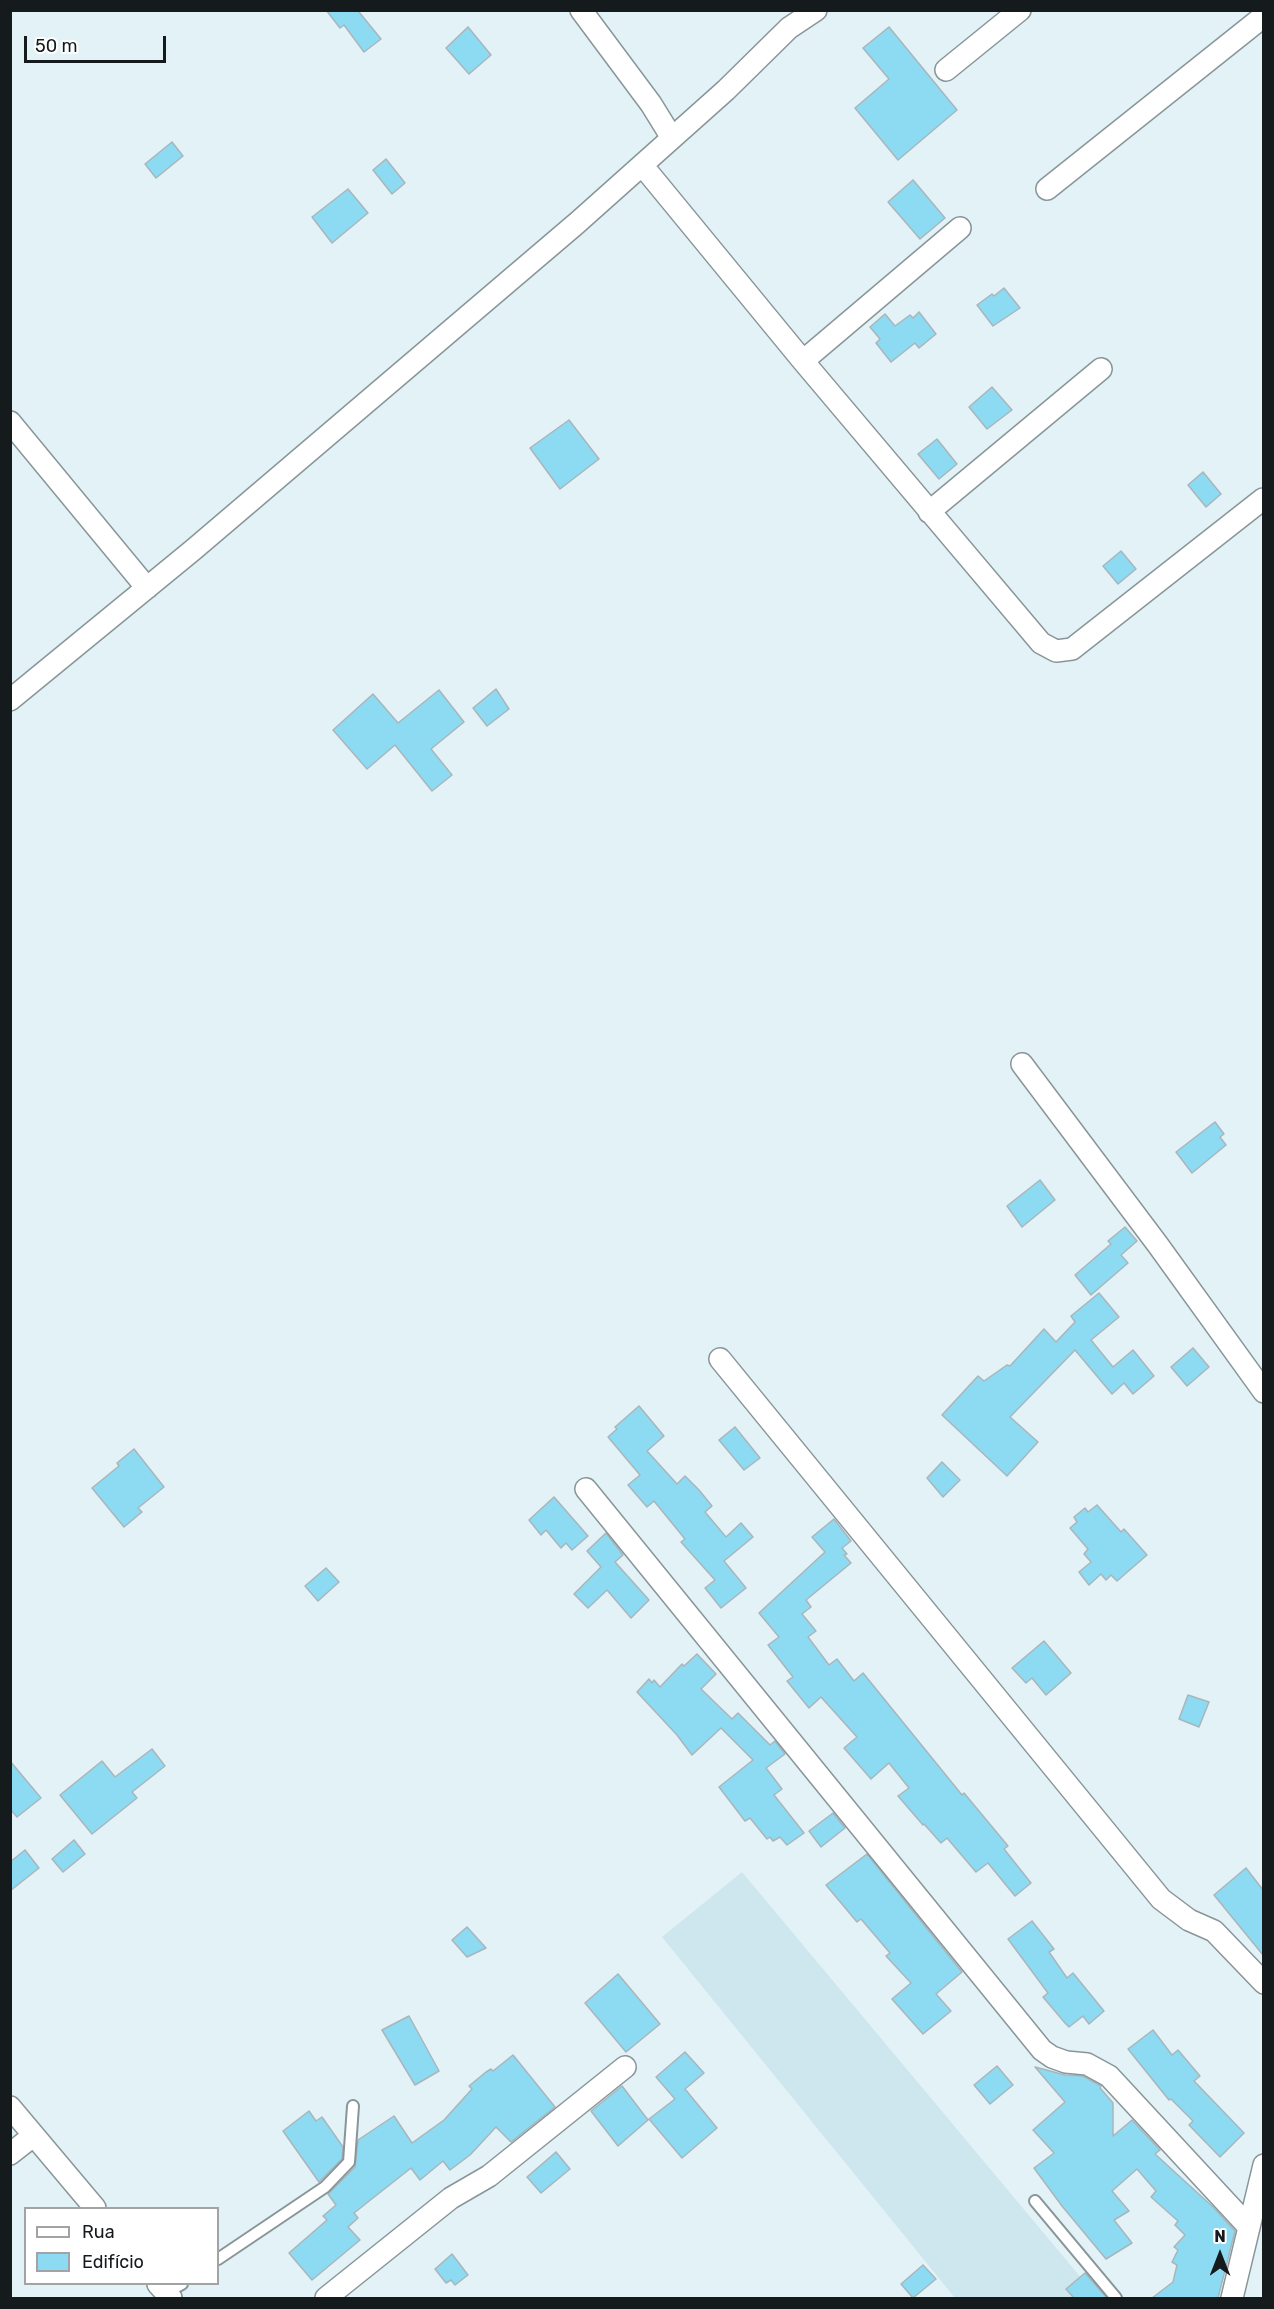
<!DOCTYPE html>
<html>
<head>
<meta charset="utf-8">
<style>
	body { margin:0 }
	#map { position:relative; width:1274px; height:2309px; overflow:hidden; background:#e3f2f7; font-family:Rubik,sans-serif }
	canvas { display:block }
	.frame { position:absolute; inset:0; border:12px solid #151a1c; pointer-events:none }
	.legend { position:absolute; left:24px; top:2207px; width:195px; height:78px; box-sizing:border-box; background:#fff; border:2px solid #a1a3a4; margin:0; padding:8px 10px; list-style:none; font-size:18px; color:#151a1c }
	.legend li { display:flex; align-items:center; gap:12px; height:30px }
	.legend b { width:30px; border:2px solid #a1a3a4 }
	.north { position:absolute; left:1190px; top:2225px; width:60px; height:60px; -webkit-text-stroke:4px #fff; paint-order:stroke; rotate:0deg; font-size:16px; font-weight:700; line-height:24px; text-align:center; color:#151a1c }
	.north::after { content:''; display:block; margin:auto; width:21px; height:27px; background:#151a1c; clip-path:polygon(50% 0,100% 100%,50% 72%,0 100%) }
	.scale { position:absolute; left:24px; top:36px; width:142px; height:27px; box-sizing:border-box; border:3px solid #151a1c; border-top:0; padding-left:8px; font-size:18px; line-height:21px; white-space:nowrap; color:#151a1c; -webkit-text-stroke:4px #fff; paint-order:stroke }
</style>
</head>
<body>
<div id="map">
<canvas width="1274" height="2309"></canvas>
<div class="frame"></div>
<ul class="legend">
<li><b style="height:8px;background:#fff"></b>Rua</li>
<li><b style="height:16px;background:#8ddbf3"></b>Edifício</li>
</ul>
<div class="north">N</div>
<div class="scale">50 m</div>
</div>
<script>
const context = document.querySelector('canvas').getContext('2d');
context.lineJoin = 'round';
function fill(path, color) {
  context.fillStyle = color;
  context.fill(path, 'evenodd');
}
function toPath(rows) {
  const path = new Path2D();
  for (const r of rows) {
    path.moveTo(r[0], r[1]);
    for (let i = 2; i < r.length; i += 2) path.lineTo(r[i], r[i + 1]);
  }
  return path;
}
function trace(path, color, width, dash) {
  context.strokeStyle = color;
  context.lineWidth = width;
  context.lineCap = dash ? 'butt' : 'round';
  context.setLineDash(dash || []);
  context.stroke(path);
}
fill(toPath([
	[742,1872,1098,2298,955,2298,662,1937]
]), '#cee6ee');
const building = toPath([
	[326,10,362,10,359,12,381,39,364,52,344,25,340,28,326,10],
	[468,27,491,55,469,74,446,48,468,27],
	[889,27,957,110,898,160,855,108,889,79,863,48,889,27],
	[172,142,183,156,156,178,145,164,172,142],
	[386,159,405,183,392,194,373,170,386,159],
	[913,180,945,218,920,239,888,202,913,180],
	[348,189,368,213,332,243,312,217,348,189],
	[1004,288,1020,308,993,326,977,305,992,294,994,296,1004,288],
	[919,312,936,334,919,348,915,343,891,362,876,343,880,339,870,327,885,314,895,326,910,315,913,318,919,312],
	[992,387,1012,410,987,429,969,407,992,387],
	[569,420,599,459,560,489,530,448,569,420],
	[937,439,957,464,939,479,918,454,937,439],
	[1203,472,1221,494,1206,507,1188,485,1203,472],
	[1121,551,1136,569,1118,584,1103,566,1121,551],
	[496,689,509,709,487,726,473,708,496,689],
	[439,690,464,722,431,749,452,775,432,791,395,745,367,769,333,730,373,694,398,723,439,690],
	[1215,1122,1224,1134,1220,1137,1226,1145,1192,1173,1176,1152,1215,1122],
	[1040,1180,1055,1200,1022,1227,1007,1206,1040,1180],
	[1125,1227,1137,1241,1121,1255,1128,1263,1091,1295,1075,1275,1111,1244,1108,1241,1125,1227],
	[1099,1293,1119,1317,1091,1340,1113,1367,1133,1350,1154,1376,1133,1394,1124,1383,1112,1394,1075,1350,1010,1417,1038,1442,1007,1476,942,1415,978,1376,984,1381,1007,1365,1010,1366,1044,1329,1056,1342,1075,1322,1071,1316,1099,1293],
	[1193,1348,1209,1367,1187,1386,1171,1367,1193,1348],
	[639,1406,664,1436,647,1451,677,1484,685,1476,699,1490,712,1506,705,1512,726,1537,741,1523,753,1537,724,1561,746,1588,721,1608,705,1588,715,1580,681,1542,685,1539,654,1501,647,1507,628,1485,640,1475,608,1437,617,1429,615,1427,639,1406],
	[735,1427,760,1458,744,1470,719,1440,735,1427],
	[134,1449,164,1487,138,1508,142,1512,124,1527,92,1488,119,1466,117,1463,134,1449],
	[942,1462,960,1480,943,1497,927,1478,942,1462],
	[554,1497,588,1536,572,1550,566,1543,561,1548,546,1530,541,1535,529,1520,554,1497],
	[1097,1505,1121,1532,1124,1529,1147,1555,1117,1581,1111,1575,1106,1580,1101,1574,1089,1585,1079,1572,1091,1562,1084,1554,1088,1549,1070,1528,1077,1522,1074,1517,1085,1508,1088,1512,1097,1505],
	[834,1519,851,1541,842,1548,847,1554,844,1555,851,1563,806,1600,811,1607,802,1614,816,1631,808,1637,829,1665,837,1659,854,1681,863,1673,962,1795,964,1793,1008,1846,1004,1849,1031,1883,1015,1896,988,1863,976,1872,947,1838,941,1843,924,1824,923,1825,898,1796,909,1788,889,1763,871,1779,844,1748,857,1737,821,1697,809,1708,787,1681,793,1677,768,1645,779,1637,759,1613,825,1552,812,1537,834,1519],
	[606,1533,623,1555,615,1562,649,1600,631,1618,607,1590,588,1608,574,1594,601,1567,587,1551,606,1533],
	[326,1568,339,1582,318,1601,305,1586,326,1568],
	[1044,1641,1071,1673,1046,1695,1032,1678,1026,1683,1012,1668,1044,1641],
	[697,1654,716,1674,701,1689,732,1719,738,1713,770,1745,775,1741,785,1754,766,1768,782,1789,774,1795,804,1833,787,1845,780,1837,773,1841,770,1837,767,1839,750,1818,745,1821,719,1787,753,1760,721,1728,692,1755,677,1735,637,1692,649,1679,652,1683,654,1680,660,1687,682,1664,684,1666,697,1654],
	[1188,1695,1209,1702,1199,1727,1179,1719,1188,1695],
	[152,1749,165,1766,132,1792,137,1798,92,1834,60,1795,102,1761,115,1777,152,1749],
	[10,1761,41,1798,17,1817,10,1809,10,1761],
	[833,1813,845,1828,821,1847,809,1831,833,1813],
	[74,1840,85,1854,63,1872,52,1859,74,1840],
	[25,1850,39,1868,10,1891,10,1862,25,1850],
	[867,1854,962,1972,936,1994,951,2011,923,2034,892,1999,911,1983,886,1956,890,1953,861,1919,857,1922,826,1885,867,1854],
	[1246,1868,1263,1890,1263,1955,1214,1895,1246,1868],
	[1032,1921,1054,1949,1049,1952,1067,1978,1073,1973,1104,2011,1089,2024,1083,2016,1069,2027,1065,2023,1043,1997,1048,1993,1008,1939,1032,1921],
	[467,1927,486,1948,467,1957,452,1940,467,1927],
	[618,1974,660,2024,626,2052,585,2003,618,1974],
	[409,2016,439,2071,415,2085,382,2030,409,2016],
	[1153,2030,1172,2055,1178,2050,1200,2076,1194,2081,1244,2133,1220,2157,1189,2125,1193,2121,1171,2099,1169,2100,1128,2049,1153,2030],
	[685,2052,704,2073,685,2089,717,2128,682,2158,649,2119,675,2099,656,2077,685,2052],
	[513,2055,555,2107,511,2142,496,2127,470,2155,450,2170,443,2161,420,2180,411,2168,354,2213,358,2218,348,2227,360,2240,312,2280,289,2253,327,2220,323,2216,336,2205,328,2194,355,2167,358,2140,394,2116,412,2143,444,2120,472,2089,469,2086,486,2072,491,2069,493,2071,513,2055],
	[997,2066,1013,2085,990,2104,974,2085,997,2066],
	[1035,2067,1065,2075,1083,2076,1101,2086,1100,2088,1113,2103,1113,2136,1132,2120,1160,2150,1155,2154,1213,2207,1235,2231,1218,2298,1152,2298,1173,2282,1177,2265,1172,2262,1178,2250,1174,2247,1185,2235,1175,2225,1178,2221,1151,2197,1156,2191,1137,2169,1112,2191,1129,2211,1114,2220,1132,2243,1106,2259,1062,2206,1034,2168,1054,2153,1033,2130,1065,2102,1035,2067],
	[622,2086,648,2120,618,2146,591,2111,622,2086],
	[309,2111,316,2121,322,2117,343,2147,342,2159,319,2182,283,2131,309,2111],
	[556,2152,570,2169,541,2193,527,2177,556,2152],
	[452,2254,468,2275,455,2285,451,2280,446,2283,435,2269,452,2254],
	[923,2265,936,2279,913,2298,901,2284,923,2265],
	[1085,2273,1107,2298,1074,2298,1066,2289,1085,2273]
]);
fill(building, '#8ddbf3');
trace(building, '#a8b6bb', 1.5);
const lane = toPath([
	[1035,2201,1116,2298],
	[218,2259,325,2187,349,2162,353,2106],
	[166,2293,182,2284]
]);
const street = toPath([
	[581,10,651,104,672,138],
	[946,70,1020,10],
	[642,165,803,361,1041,643,1056,651,1072,649,1263,499],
	[1047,189,1264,16],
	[803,361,960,228],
	[10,422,147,588],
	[929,512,1101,369],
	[10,700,193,550,577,223,726,90,789,28,816,10],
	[1022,1064,1158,1245,1264,1392],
	[720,1359,1161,1899,1189,1920,1214,1931,1264,1983],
	[586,1489,1042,2050,1052,2057,1066,2062,1087,2064,1109,2076,1248,2226],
	[10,2107,95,2208],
	[10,2154,33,2136],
	[158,2284,171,2298],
	[326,2298,451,2198,489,2176,625,2067],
	[1232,2298,1264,2165]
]);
trace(lane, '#88969a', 14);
trace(street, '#88969a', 24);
trace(lane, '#fff', 10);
trace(street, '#fff', 21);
</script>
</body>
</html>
